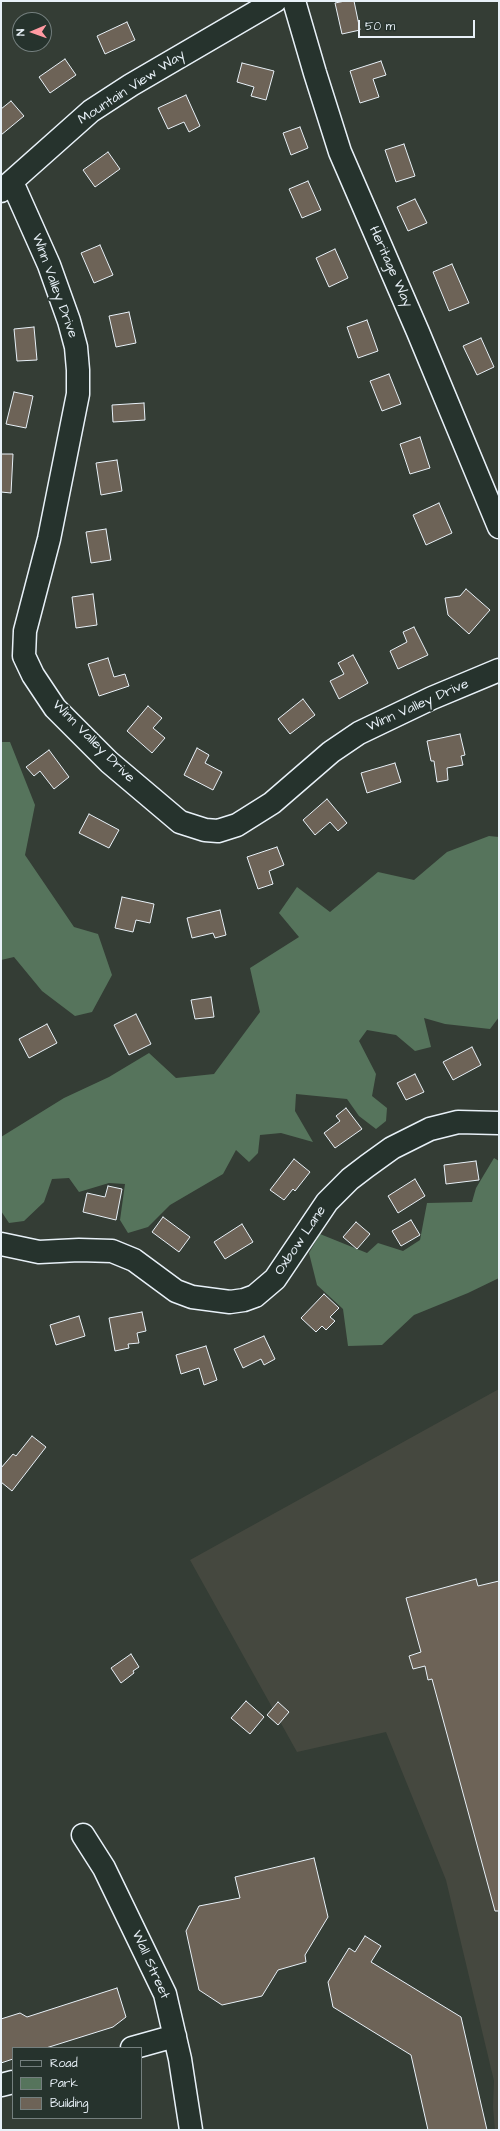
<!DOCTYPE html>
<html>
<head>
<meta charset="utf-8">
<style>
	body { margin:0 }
	#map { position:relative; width:500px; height:2131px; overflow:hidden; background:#343d35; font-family:"Architects Daughter",sans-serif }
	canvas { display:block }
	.frame { position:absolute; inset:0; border:2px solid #e8f1f8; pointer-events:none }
	.legend { position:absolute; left:12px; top:2047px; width:130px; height:72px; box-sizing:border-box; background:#26332d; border:1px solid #747f7e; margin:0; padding:5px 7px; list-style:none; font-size:12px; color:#e8f1f8 }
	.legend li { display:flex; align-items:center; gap:8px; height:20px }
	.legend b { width:20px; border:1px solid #747f7e }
	.north { position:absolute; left:12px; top:12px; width:40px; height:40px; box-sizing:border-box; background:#26332d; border:1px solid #747f7e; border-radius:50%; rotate:268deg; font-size:11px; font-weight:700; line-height:16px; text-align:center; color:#e8f1f8 }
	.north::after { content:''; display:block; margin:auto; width:14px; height:18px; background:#ff9aa2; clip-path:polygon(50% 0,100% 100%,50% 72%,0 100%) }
	.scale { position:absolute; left:358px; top:20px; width:117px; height:18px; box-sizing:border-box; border:2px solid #e8f1f8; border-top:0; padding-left:5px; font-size:12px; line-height:14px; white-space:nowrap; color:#e8f1f8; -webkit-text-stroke:3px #26332d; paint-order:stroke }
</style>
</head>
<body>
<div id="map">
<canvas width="500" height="2131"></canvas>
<div class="frame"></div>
<ul class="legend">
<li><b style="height:5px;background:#26332d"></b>Road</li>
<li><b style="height:11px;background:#56745c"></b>Park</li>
<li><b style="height:11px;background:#6d6357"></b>Building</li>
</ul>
<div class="north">N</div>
<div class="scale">50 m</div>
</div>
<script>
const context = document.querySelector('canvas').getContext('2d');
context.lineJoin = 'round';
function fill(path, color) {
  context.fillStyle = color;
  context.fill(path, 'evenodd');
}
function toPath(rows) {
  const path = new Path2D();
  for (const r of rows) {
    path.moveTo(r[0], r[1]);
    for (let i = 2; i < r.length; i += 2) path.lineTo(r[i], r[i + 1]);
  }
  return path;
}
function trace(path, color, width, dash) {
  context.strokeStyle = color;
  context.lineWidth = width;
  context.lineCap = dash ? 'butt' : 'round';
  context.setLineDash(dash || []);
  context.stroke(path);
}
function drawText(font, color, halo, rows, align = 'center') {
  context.font = font + ' "Architects Daughter",sans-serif';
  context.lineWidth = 4;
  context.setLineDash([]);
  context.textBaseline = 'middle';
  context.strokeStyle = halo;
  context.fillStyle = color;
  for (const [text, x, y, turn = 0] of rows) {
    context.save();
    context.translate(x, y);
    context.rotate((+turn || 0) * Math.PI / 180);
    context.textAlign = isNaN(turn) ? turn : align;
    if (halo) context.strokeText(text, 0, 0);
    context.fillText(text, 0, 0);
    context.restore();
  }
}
fill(toPath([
	[499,1389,499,2130,495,2130,493,2107,494,2081,446,1880,386,1732,297,1752,190,1560]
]), '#45483f');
fill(toPath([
	[1,742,10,742,35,805,25,855,74,927,98,934,112,975,92,1012,75,1016,42,991,14,957,1,960],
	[489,836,499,837,499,1017,490,1029,445,1024,424,1018,431,1047,415,1051,396,1035,367,1030,359,1041,376,1074,372,1096,387,1108,386,1121,376,1129,359,1116,347,1099,296,1094,295,1111,313,1142,281,1133,260,1135,258,1153,249,1162,236,1150,223,1174,170,1205,148,1227,128,1233,120,1220,125,1184,109,1183,79,1192,69,1178,52,1179,44,1202,24,1221,9,1223,1,1211,1,1137,64,1098,109,1077,149,1053,176,1078,214,1074,260,1012,250,968,299,937,279,913,297,887,330,912,378,872,414,880,447,852],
	[494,1158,499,1161,499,1278,468,1293,414,1315,382,1345,348,1346,343,1309,317,1285,309,1253,320,1234,367,1253,378,1243,403,1251,420,1240,427,1203,472,1202,476,1188]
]), '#56745c');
const building = toPath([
	[345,1,354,1,360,30,342,34,335,3,345,1],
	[127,22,135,40,105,54,97,36,127,22],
	[65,59,76,75,50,93,39,77,65,59],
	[381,61,386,75,373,79,379,97,360,103,350,71,381,61],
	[242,63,274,71,266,100,251,96,254,87,237,82,242,63],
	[186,95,200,126,189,132,184,122,168,129,158,108,186,95],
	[11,101,24,116,1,135,1,109,11,101],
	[300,127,308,148,291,155,283,133,300,127],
	[404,144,415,176,396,182,385,150,404,144],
	[108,152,120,169,95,187,83,170,108,152],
	[308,181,321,210,302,218,289,189,308,181],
	[415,199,427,223,408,231,397,207,415,199],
	[100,245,113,275,94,283,81,253,100,245],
	[335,249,348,278,329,287,316,258,335,249],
	[452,264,469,303,449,311,433,272,452,264],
	[129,312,136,343,116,347,109,316,129,312],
	[367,320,378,351,358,358,347,327,367,320],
	[34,327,37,360,17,361,14,329,34,327],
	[481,338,494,367,477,375,463,346,481,338],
	[389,374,401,404,382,411,370,381,389,374],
	[14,392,33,396,26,428,6,424,14,392],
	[144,403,145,420,113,422,112,405,144,403],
	[420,437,430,468,410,474,400,444,420,437],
	[1,454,13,454,11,493,1,492,1,454],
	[117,460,122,491,101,495,96,463,117,460],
	[439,503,452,533,426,545,413,515,439,503],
	[106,529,111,560,91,563,86,532,106,529],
	[466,589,490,610,469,634,448,615,445,598,460,596,466,589],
	[93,594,97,625,76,628,72,597,93,594],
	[414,627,428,655,398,669,390,651,407,642,403,632,414,627],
	[353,655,368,683,339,699,330,681,344,674,338,663,353,655],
	[108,658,114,677,125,674,129,686,99,696,88,664,108,658],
	[303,699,315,715,290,734,278,719,303,699],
	[148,706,162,718,153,728,165,738,152,753,127,731,148,706],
	[460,734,465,755,461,756,463,765,447,768,448,780,437,782,434,761,431,761,427,741,460,734],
	[197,748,209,755,205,763,222,772,213,790,184,775,197,748],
	[49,750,69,777,54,789,40,771,34,776,26,767,49,750],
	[395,763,401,782,367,793,361,773,395,763],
	[327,799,347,823,338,831,330,822,315,835,303,820,327,799],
	[89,814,119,830,109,848,79,833,89,814],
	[277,847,284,865,269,871,273,884,258,889,247,857,277,847],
	[122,897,154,904,150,923,136,920,133,932,115,928,122,897],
	[220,910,226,935,215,938,213,933,192,938,187,918,220,910],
	[211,997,214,1017,195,1019,191,1000,211,997],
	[136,1014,151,1044,129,1055,114,1025,136,1014],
	[47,1024,57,1043,29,1058,19,1039,47,1024],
	[472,1047,481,1065,453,1080,443,1062,472,1047],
	[415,1074,424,1092,406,1100,397,1083,415,1074],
	[346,1108,362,1129,335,1148,324,1133,340,1121,336,1116,346,1108],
	[294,1159,310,1172,295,1191,293,1189,284,1200,270,1190,294,1159],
	[476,1161,479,1180,446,1184,444,1165,476,1161],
	[415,1179,425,1196,398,1213,388,1196,415,1179],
	[108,1186,122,1189,116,1220,83,1212,87,1193,105,1197,108,1186],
	[163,1217,190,1237,179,1252,152,1232,163,1217],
	[411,1220,420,1235,401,1246,392,1231,411,1220],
	[356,1222,370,1234,357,1249,343,1237,356,1222],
	[242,1224,253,1242,225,1259,214,1242,242,1224],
	[324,1294,339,1308,330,1317,335,1321,326,1330,322,1326,316,1332,301,1318,324,1294],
	[142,1312,146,1331,137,1333,139,1343,128,1344,129,1348,115,1351,109,1318,142,1312],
	[79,1316,85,1336,56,1345,50,1325,79,1316],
	[264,1336,275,1359,264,1365,261,1359,243,1368,234,1349,264,1336],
	[206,1346,217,1380,204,1385,199,1368,181,1374,176,1355,206,1346],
	[32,1436,46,1447,12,1491,1,1482,1,1468,13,1454,16,1456,32,1436],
	[476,1579,478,1586,499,1581,499,1911,495,1911,432,1679,428,1680,425,1666,413,1669,409,1656,421,1652,406,1598,476,1579],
	[131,1654,139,1667,133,1671,134,1673,121,1683,111,1668,131,1654],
	[246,1701,264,1717,250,1734,231,1718,246,1701],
	[278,1702,289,1712,278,1725,267,1715,278,1702],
	[314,1858,328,1917,305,1955,306,1962,278,1970,262,1996,222,2005,199,1990,186,1931,199,1906,240,1898,235,1877,314,1858],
	[365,1936,381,1946,371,1962,461,2017,487,2130,428,2130,411,2055,333,2007,328,1982,349,1948,355,1952,365,1936],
	[117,1988,126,2017,113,2027,46,2048,13,2048,13,2059,1,2063,1,2019,20,2013,27,2017,117,1988]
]);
fill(building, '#6d6357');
trace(building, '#e8f1f8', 1);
const minor = toPath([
	[294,1,315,73,340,152,418,332,499,527],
	[12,182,49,265,69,321,76,347,78,370,78,394,49,539,25,631,24,656,33,675,55,708,109,762,180,822,205,830,218,831,237,825,272,803,331,752,359,733,432,698,499,670],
	[1,191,91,111,131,85,275,1],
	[1,1244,39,1252,79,1250,112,1251,134,1260,176,1291,192,1297,230,1302,244,1300,255,1296,275,1279,327,1202,350,1179,367,1166,392,1148,430,1129,458,1122,499,1123],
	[83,1835,104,1868,165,1994,180,2059,191,2130],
	[132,2048,175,2036],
	[1,2085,13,2082]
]);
trace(minor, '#e8f1f8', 25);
trace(minor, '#26332d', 22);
drawText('14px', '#e8f1f8', '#26332d', [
	["Mountain View Way",132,88,-33],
	["Heritage Way",390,267,66],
	["Winn Valley Drive",54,286,70],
	["Winn Valley Drive",418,706,-24],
	["Winn Valley Drive",93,742,45],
	["Oxbow Lane",301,1241,-56],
	["Wall Street",150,1965,66]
]);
</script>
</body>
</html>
